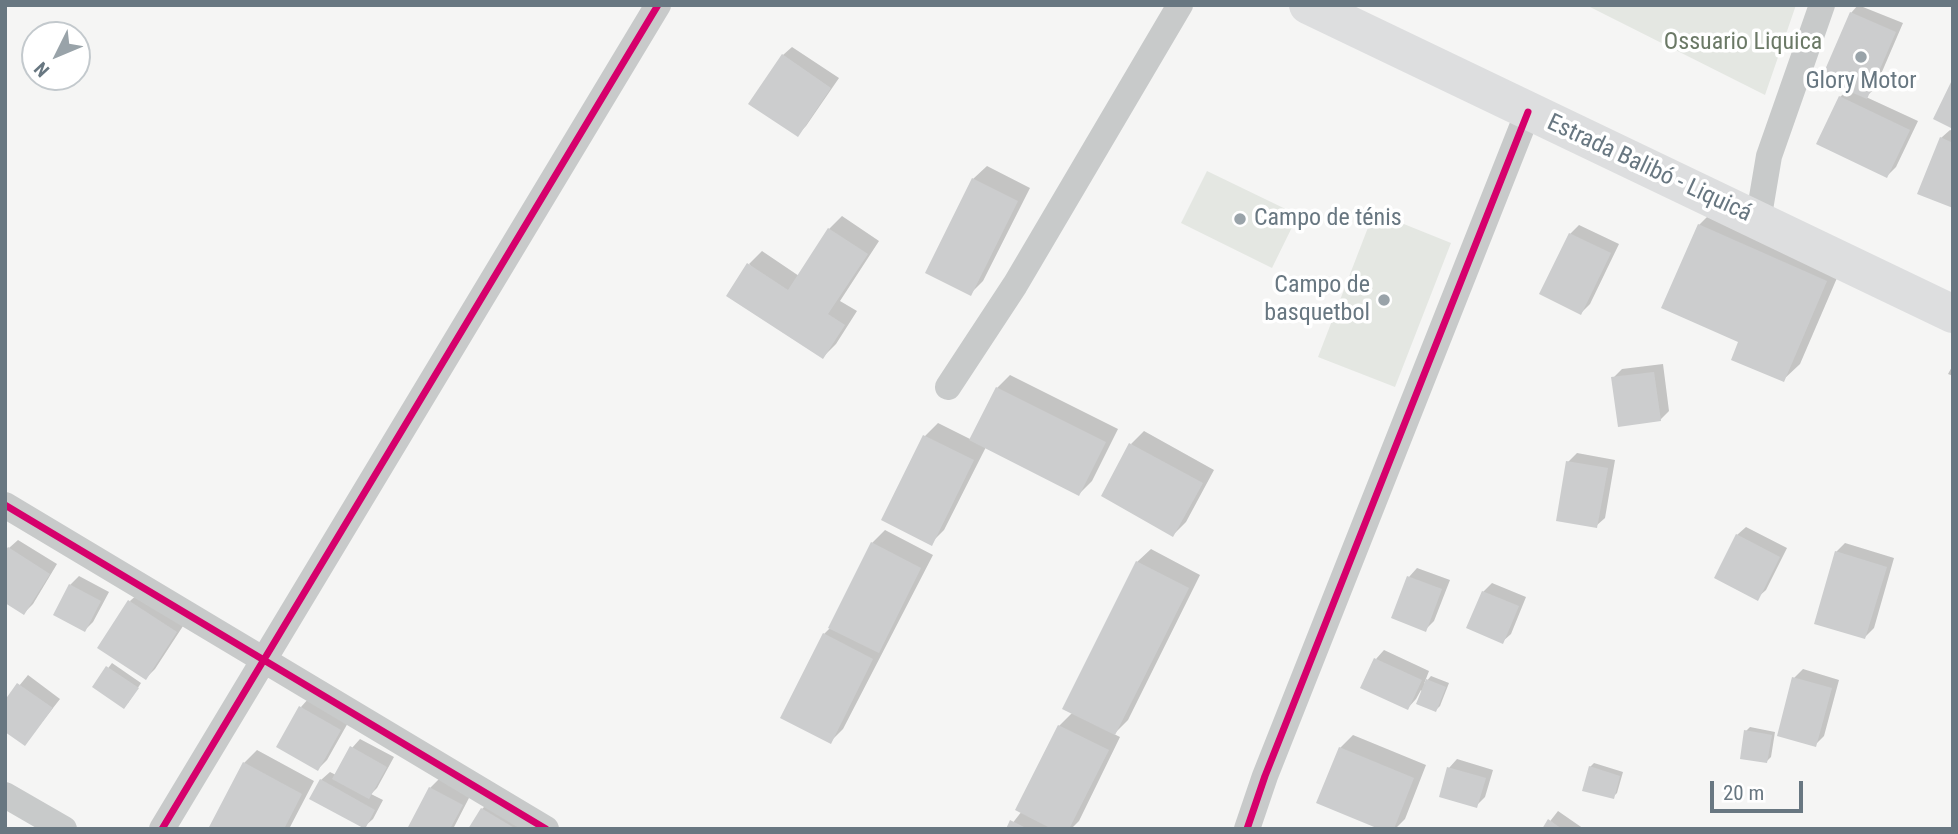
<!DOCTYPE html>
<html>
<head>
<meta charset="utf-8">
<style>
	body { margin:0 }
	#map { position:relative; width:1958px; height:834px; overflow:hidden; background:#f5f5f4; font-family:"Roboto Condensed",sans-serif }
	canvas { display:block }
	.frame { position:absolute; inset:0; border:7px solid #687781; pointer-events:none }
	.north { position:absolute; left:21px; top:21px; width:70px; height:70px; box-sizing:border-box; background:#fff; border:2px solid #c3c9cd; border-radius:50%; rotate:227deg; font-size:19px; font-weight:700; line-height:28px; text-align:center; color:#687781 }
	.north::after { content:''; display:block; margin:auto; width:24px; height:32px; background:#99a3a9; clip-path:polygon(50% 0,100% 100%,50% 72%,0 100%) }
	.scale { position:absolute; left:1710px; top:781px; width:93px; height:32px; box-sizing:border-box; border:4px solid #687781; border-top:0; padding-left:9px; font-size:21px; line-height:24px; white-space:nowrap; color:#687781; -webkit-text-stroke:5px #fff; paint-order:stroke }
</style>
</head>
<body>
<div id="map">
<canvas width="1958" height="834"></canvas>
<div class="frame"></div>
<div class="north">N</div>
<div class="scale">20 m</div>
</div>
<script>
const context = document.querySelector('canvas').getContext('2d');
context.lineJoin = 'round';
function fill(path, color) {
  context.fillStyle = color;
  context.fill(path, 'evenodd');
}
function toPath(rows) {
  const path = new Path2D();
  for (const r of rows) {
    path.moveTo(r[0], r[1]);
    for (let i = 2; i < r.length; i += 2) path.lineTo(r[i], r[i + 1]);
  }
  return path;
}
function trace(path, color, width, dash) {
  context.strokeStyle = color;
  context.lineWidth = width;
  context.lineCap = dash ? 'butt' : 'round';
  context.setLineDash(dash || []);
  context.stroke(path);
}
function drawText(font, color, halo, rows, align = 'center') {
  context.font = font + ' "Roboto Condensed",sans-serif';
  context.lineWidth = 7;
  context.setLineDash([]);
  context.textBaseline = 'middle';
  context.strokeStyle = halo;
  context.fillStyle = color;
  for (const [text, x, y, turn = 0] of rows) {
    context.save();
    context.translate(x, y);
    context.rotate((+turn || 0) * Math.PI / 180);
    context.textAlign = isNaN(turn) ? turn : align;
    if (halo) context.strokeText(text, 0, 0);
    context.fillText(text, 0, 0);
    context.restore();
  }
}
fill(toPath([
	[1586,5,1796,5,1765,95],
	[1207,171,1298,215,1272,268,1181,223],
	[1374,212,1451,243,1395,387,1318,357]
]), '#e4e7e2');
fill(toPath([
	[1858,5,1903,23,1875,88,1866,97,1918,121,1896,167,1887,176,1840,97,1849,89,1851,13],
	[792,47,839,78,806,126,797,135,783,55],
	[1950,130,1953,131,1953,207,1941,138],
	[987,166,1030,188,983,281,970,294,973,179],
	[1716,208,1843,264,1800,364,1783,380,1741,341,1699,225],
	[842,216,879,241,840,301,857,311,836,344,823,357,749,264,762,251,799,276,829,229],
	[1579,225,1619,244,1590,304,1581,313,1541,293,1570,234],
	[1663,364,1669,411,1660,420,1613,378,1622,369],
	[1953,365,1953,376,1948,374],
	[1010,375,1118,429,1092,481,1079,494,986,447,944,530,931,543,883,519,925,436,938,423,972,440,997,388],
	[1144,431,1214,470,1186,522,1173,535,1131,444],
	[1577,453,1615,460,1605,518,1596,526,1568,462],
	[1746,527,1787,548,1766,590,1757,598,1737,535],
	[885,530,933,555,843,729,830,742,824,634,831,627,872,543],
	[18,540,57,564,33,604,24,613,9,548],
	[1845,543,1894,558,1874,628,1865,637,1836,552],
	[1151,549,1200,575,1128,720,1114,734,1120,737,1079,821,1071,829,1008,829,1022,811,1059,726,1073,712,1137,562],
	[1417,568,1450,580,1434,621,1425,630,1409,577],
	[79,576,109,592,93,622,85,630,70,585],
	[1492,583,1526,597,1511,634,1502,642,1468,627,1483,592],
	[139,593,185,623,155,669,146,678,130,601],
	[1384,650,1429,671,1424,684,1431,676,1449,683,1440,706,1436,710,1421,690,1416,699,1408,708,1376,659],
	[112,663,141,683,128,703,94,687],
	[1803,669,1839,680,1824,736,1815,745,1794,678],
	[28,675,60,699,25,744,5,703],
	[309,698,349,721,327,760,318,769,301,707],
	[1750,727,1775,732,1771,757,1767,761,1746,731],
	[1353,735,1426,765,1405,819,1395,829,1384,829,1340,748],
	[360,739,394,757,377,788,371,794,383,800,373,819,364,827,321,780,330,772,336,775,352,748],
	[257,750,314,781,289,829,210,829,244,763],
	[1457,759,1493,770,1485,797,1476,806,1449,768],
	[1594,763,1623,772,1617,793,1613,797,1590,767],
	[439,779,470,796,453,829,409,829,430,788],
	[491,800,531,829,470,829,482,809],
	[1558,811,1584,829,1544,829]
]), '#0003');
fill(toPath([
	[1850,12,1896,32,1867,99,1821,79],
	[782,54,831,88,798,137,748,104],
	[1953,78,1953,129,1933,119],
	[1839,96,1910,130,1887,178,1816,144],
	[1940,137,1953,143,1953,208,1917,194],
	[972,178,1018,201,971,296,925,273],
	[1698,224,1827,281,1784,382,1731,360,1738,342,1661,308],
	[828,228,868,254,828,314,845,325,823,359,726,296,747,263,788,290],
	[1569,233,1611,253,1581,315,1539,294],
	[1654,372,1661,421,1618,427,1611,377],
	[996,387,1106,442,1079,496,969,440],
	[923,435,974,460,932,546,881,520],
	[1129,443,1203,483,1173,537,1101,496],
	[1566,461,1608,468,1597,528,1556,521],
	[1736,534,1780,557,1758,601,1714,578],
	[871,542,921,568,879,653,828,628],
	[8,547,50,574,24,615,5,603,5,551],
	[1835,551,1887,567,1865,639,1814,624],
	[1136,561,1189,588,1115,735,1062,709],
	[1407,576,1442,589,1426,632,1391,618],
	[69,584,101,601,85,632,53,615],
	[1482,591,1519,606,1503,644,1466,628],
	[128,600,177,632,146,680,97,648],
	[823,633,873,659,831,744,780,718],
	[1374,658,1422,680,1408,710,1360,688],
	[106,666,139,688,124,709,92,687],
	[1792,677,1832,688,1816,747,1777,736],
	[1426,679,1446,687,1436,712,1416,704],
	[17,683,53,708,25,746,5,732,5,700],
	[299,706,341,730,318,771,276,747],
	[1058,725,1109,750,1069,829,1052,829,1015,810],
	[1744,730,1772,735,1767,763,1740,759],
	[350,746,387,767,369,799,332,779],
	[1339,747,1414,778,1394,829,1379,829,1316,803],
	[243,762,302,794,284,829,208,829],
	[1589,766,1620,776,1614,799,1582,791],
	[1447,767,1486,778,1477,808,1439,797],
	[320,779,375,810,365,829,309,799],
	[429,787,463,805,450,829,407,829],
	[481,808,516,829,468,829],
	[1548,819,1562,829,1542,829],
	[1010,820,1028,829,1006,829]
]), '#cccdce');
trace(toPath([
	[1758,221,1769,156,1822,5],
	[948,387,1015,285,1180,5],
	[5,505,546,829],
	[5,795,64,829],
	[162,829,658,5],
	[1247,829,1265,776,1528,112]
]), '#c8caca', 26);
trace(toPath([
	[1308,5,1953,314]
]), '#dddedf', 38);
trace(toPath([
	[5,505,546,829],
	[162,829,658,5],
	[1247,829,1265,776,1528,112]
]), '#d6006c', 7);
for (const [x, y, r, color] of [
	[1861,57,7,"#99a3a9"],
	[1240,219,7,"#99a3a9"],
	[1384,300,7,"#99a3a9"]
]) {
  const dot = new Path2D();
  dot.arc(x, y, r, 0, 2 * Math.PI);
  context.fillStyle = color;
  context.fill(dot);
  trace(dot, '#fff', 2.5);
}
drawText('24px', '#6b7966', '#fff', [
	["Ossuario Liquica",1743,43]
]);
drawText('24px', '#687781', '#fff', [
	["Glory Motor",1861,82],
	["Campo de ténis",1254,219,"left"],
	["Campo de",1370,286,"right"],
	["basquetbol",1370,314,"right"]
]);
drawText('24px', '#687781', '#fff', [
	["Estrada Balibó - Liquicá",1649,169,25]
]);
</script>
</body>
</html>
